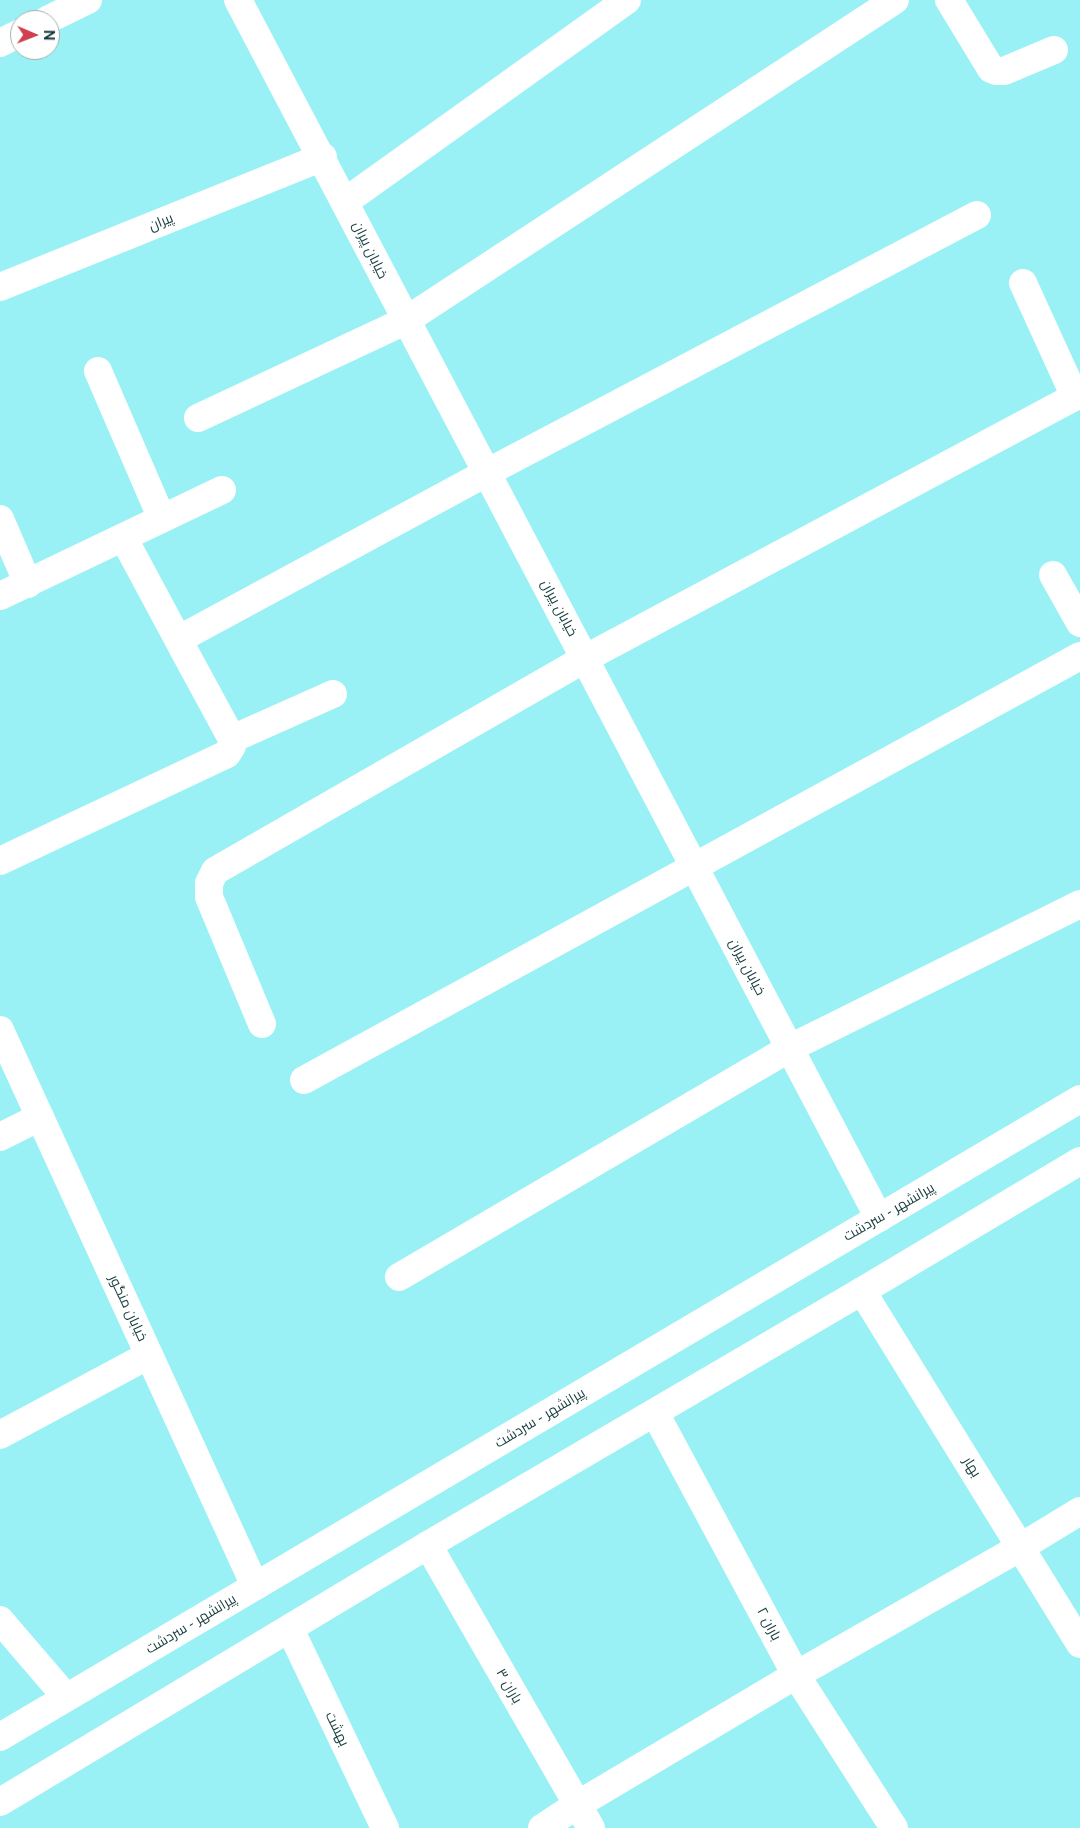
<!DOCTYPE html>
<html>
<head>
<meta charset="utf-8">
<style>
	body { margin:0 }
	#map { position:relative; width:1080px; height:1828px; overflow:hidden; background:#99f1f5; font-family:"Public Sans",sans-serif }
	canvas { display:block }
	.north { position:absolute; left:10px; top:10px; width:50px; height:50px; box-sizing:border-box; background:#fff; border:1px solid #a1b1b1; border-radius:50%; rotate:91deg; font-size:14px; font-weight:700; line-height:20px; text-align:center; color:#153b3c }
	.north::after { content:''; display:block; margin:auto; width:18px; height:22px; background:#d0404e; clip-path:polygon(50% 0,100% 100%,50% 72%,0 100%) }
</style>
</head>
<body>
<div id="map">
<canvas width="1080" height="1828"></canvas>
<div class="north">N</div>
</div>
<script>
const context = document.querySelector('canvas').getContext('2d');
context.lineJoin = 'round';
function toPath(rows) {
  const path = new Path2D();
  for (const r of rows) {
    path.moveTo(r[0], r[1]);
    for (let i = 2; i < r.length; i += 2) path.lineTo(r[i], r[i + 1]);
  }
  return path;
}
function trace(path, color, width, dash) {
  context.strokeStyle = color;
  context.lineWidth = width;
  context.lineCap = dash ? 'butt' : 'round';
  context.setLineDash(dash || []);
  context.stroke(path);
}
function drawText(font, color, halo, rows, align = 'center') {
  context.font = font + ' "Public Sans",Cairo,sans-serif';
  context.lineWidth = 4.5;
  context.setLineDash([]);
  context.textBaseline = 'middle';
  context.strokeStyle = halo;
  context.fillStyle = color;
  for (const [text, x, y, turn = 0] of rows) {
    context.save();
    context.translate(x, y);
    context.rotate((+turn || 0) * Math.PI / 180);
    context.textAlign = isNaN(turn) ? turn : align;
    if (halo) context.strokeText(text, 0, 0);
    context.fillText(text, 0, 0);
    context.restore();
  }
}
trace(toPath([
	[238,0,879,1218],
	[949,0,991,69,996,71,1004,71,1054,50],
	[47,20,88,0],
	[0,43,20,33],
	[346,201,627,0],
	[1023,283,1075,397],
	[0,287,323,157],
	[98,371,162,519],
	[198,418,405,321,895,0],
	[0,519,28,584],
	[123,537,181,645],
	[1053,575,1080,623],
	[0,596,222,490],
	[232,739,333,694],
	[0,861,227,754,232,746,232,739,181,645,183,637,488,472,977,215],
	[262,1024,209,897,209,883,215,871,586,658,1080,394],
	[304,1080,1080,656],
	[0,1137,40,1117],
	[399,1277,790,1048,1080,904],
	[862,1291,1080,1644],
	[655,1413,796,1675,894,1828],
	[0,1435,149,1355],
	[428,1545,591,1828],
	[0,1620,66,1697],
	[290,1629,385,1828],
	[542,1828,577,1805,796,1675,1021,1547,1080,1511]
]), '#fff', 28);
trace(toPath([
	[0,1030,255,1586]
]), '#fff', 28);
trace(toPath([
	[0,1737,1080,1099],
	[0,1802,428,1545,862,1291,1080,1161]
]), '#fff', 28);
drawText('14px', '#153b3c', '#fff', [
	["پیران",161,222,-22],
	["خیابان پیران",370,250,64],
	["خیابان پیران",559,608,62],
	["خیابان پیران",747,967,62],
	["پیرانشهر - سردشت",889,1212,-30],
	["خیابان منگور",128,1308,65],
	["پیرانشهر - سردشت",540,1418,-31],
	["بهار",972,1467,58],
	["پیرانشهر - سردشت",191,1624,-31],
	["باران ۲",769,1624,62],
	["باران ۳",509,1686,60],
	["بهشت",337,1729,64]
]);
</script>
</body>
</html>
